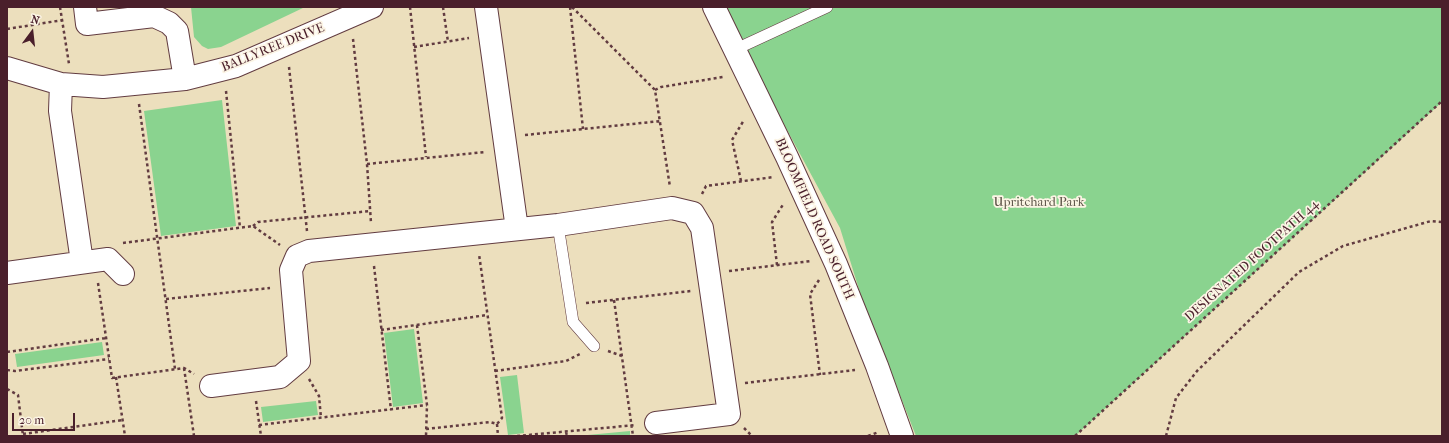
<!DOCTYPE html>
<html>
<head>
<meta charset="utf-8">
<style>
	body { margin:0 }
	#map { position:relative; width:1449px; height:443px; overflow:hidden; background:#ecdfbd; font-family:"IM FELL French Canon",serif }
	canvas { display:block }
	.frame { position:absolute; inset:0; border:8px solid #4a1f2b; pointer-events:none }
	.north { position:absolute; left:12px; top:12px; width:40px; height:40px; -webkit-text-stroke:3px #fcf5e5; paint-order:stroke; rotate:15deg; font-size:11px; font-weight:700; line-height:16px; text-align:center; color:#4a1f2b }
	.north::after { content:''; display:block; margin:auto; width:14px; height:18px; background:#4a1f2b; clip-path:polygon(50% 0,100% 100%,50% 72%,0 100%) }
	.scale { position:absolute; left:12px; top:413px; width:63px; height:18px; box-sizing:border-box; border:2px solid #4a1f2b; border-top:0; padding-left:5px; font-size:12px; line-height:14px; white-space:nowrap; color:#4a1f2b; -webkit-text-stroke:3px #fcf5e5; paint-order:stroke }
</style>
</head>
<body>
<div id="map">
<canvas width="1449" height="443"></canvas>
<div class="frame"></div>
<div class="north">N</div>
<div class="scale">20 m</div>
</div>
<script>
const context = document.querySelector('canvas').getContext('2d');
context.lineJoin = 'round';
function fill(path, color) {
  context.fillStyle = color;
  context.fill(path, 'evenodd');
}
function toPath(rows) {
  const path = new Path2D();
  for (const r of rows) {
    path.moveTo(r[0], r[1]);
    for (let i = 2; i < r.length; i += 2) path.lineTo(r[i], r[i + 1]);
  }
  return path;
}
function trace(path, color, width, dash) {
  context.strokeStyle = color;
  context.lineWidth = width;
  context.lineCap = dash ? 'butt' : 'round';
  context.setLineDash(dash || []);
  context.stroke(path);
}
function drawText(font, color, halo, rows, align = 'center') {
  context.font = font + ' "IM FELL French Canon",serif';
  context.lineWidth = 3.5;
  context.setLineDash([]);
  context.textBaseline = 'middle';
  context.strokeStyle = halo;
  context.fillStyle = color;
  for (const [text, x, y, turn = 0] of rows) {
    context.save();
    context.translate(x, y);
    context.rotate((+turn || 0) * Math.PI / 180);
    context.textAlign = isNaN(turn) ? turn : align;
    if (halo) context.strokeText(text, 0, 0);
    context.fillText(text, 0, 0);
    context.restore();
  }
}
fill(toPath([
	[191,7,305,7,221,47,208,49,202,46,194,37],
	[723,7,1442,7,1442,102,1075,436,916,436,862,299,840,228,766,91],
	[222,100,236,226,161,236,144,111],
	[414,329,423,403,393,407,384,333],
	[102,342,104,355,17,367,15,354],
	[517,375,524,433,508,435,500,377],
	[316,401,318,415,263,422,261,407],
	[630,431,630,436,577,436]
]), '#8ad38f');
const lane = toPath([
	[734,50,827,7],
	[558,225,573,322,594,346]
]);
const street = toPath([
	[85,7,87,24,154,16,169,23,177,31,185,79],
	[486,7,517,229],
	[7,68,61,84,103,87,185,79,236,66,372,7],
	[61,84,60,111,82,262],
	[7,273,108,259,123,274],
	[211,386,280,377,299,361,291,270,297,256,309,251,558,225,672,208,693,213,702,228,729,414,656,423]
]);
const secondary = toPath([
	[714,7,787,157,836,264,877,366,902,436]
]);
trace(lane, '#623c41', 12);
trace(street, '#623c41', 24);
trace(secondary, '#623c41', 24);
trace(toPath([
	[60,7,69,64],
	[410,7,426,157],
	[443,7,448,42],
	[570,7,583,129],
	[572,7,655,90,670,187],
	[7,29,63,20],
	[353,39,367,164,371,223],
	[414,47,469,38],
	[289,67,307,231],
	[655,90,661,87,723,77],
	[226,91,240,228],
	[139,104,175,369],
	[525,135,661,121],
	[367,164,485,152],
	[741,181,732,140,744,120],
	[702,194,706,186,774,177],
	[253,226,258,222,371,211],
	[123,243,253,226,280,245],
	[777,265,772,222,784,203],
	[374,266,391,410],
	[729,271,811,261],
	[819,280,810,294,820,375],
	[98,283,112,378,184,368,194,374],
	[166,299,270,288],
	[614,300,633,436],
	[586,303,691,291],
	[417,325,427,405,426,436],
	[381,330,487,315],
	[608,351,622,356],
	[7,352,106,338],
	[184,368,194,436],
	[7,370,15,371,109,359],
	[495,371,566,361,580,354],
	[116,377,125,436],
	[309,379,319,396,321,418],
	[745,383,855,370],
	[7,389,18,395,23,436],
	[256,401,261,436],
	[497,424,498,436],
	[259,425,427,405],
	[744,428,752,436],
	[426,429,490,422,497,424,502,418,479,254],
	[566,432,567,436],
	[23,434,123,420],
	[517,436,636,425],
	[868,436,879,432],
	[1075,436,1442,101],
	[1166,436,1176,398,1197,371,1299,272,1343,246,1431,221,1442,222]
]), '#623c41', 2.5, [3, 3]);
trace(lane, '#fff', 11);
trace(street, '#fff', 22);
trace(secondary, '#fff', 22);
drawText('13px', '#4a1f2b', '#fcf5e5', [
	["BALLYREE DRIVE",273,48,-22],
	["BLOOMFIELD ROAD SOUTH",814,219,66],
	["DESIGNATED FOOTPATH 44",1252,261,-42]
]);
drawText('13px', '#5d5549', '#fcf5e5', [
	["Upritchard Park",1039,203]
]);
</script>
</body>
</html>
